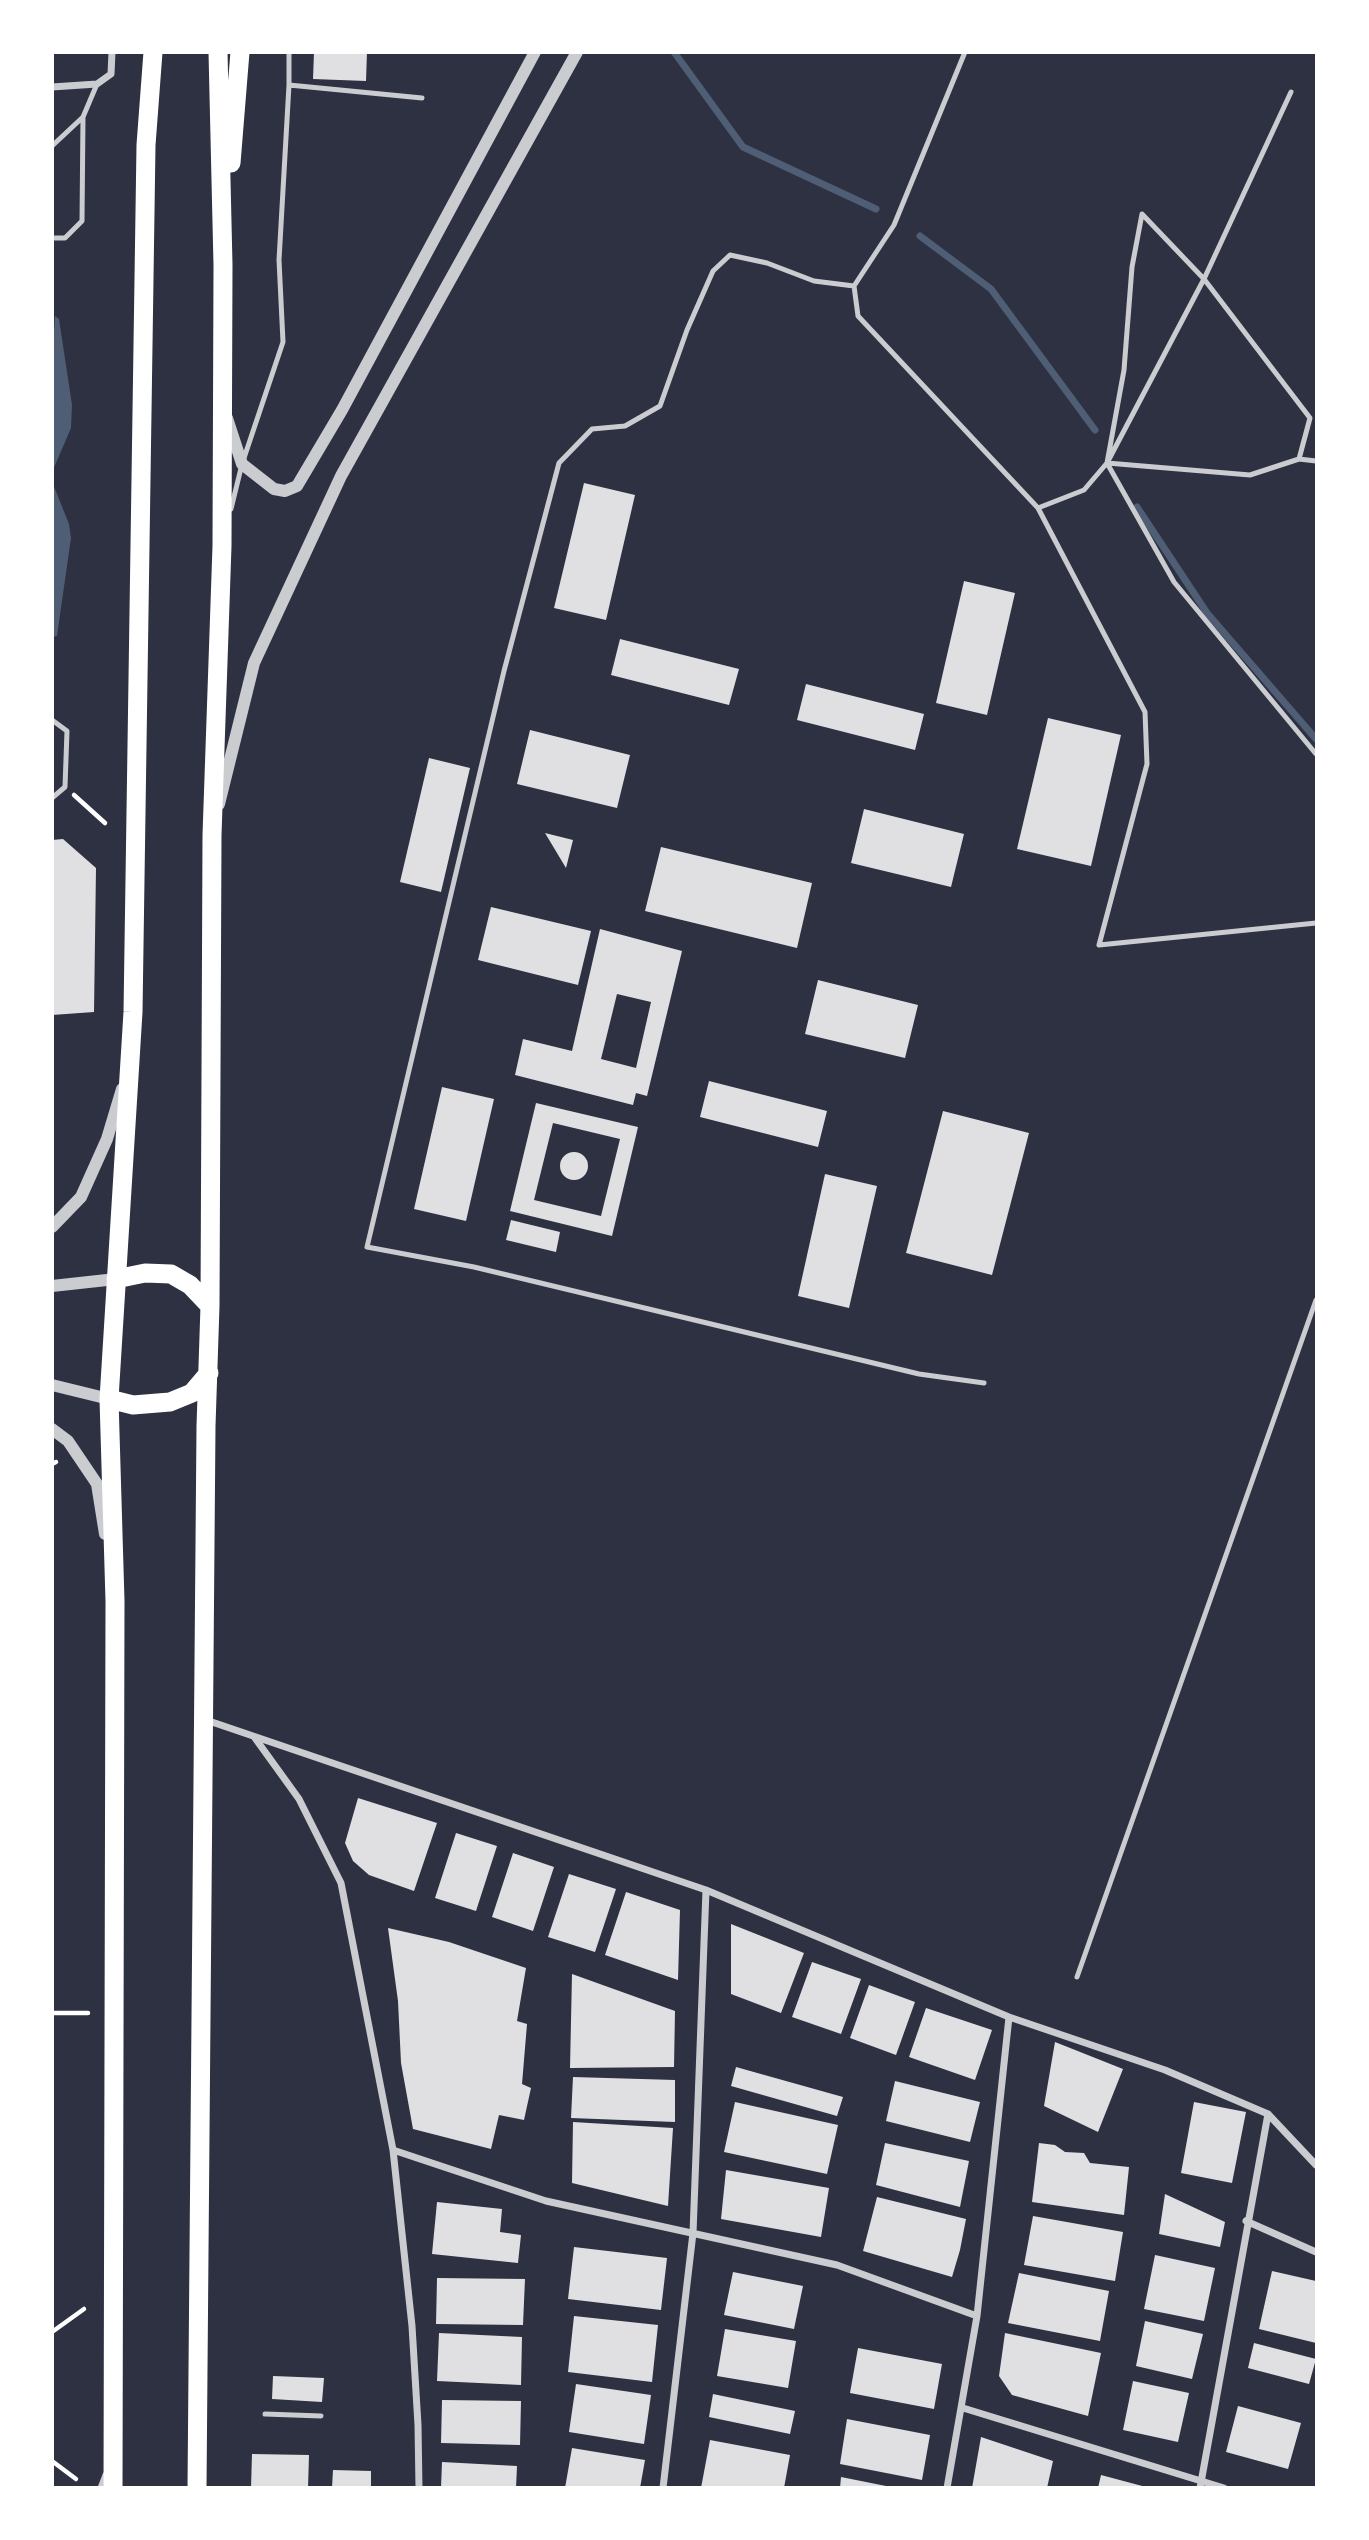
<!DOCTYPE html>
<html>
<head>
<meta charset="utf-8">
<style>
	body { margin:0 }
	#map { position:relative; width:1369px; height:2540px; overflow:hidden; background:#2d3142; font-family:"Varela Round",sans-serif }
	canvas { display:block }
	.frame { position:absolute; inset:0; border:54px solid #fff; pointer-events:none }
</style>
</head>
<body>
<div id="map">
<canvas width="1369" height="2540"></canvas>
<div class="frame"></div>
</div>
<script>
const context = document.querySelector('canvas').getContext('2d');
context.lineJoin = 'round';
function fill(path, color) {
  context.fillStyle = color;
  context.fill(path, 'evenodd');
}
function toPath(rows) {
  const path = new Path2D();
  for (const r of rows) {
    if (r.length === 3) {
      path.moveTo(r[0] + r[2], r[1]);
      path.arc(r[0], r[1], r[2], 0, 2 * Math.PI);
      continue;
    }
    path.moveTo(r[0], r[1]);
    for (let i = 2; i < r.length; i += 2) path.lineTo(r[i], r[i + 1]);
  }
  return path;
}
function trace(path, color, width, dash) {
  context.strokeStyle = color;
  context.lineWidth = width;
  context.lineCap = dash ? 'butt' : 'round';
  context.setLineDash(dash || []);
  context.stroke(path);
}
fill(toPath([
	[55,316,59,319,72,405,71,428,53,470,52,359],
	[53,484,69,524,71,538,57,636,53,637]
]), '#4f5d75');
trace(toPath([
	[674,52,743,147,876,209],
	[920,236,991,289,1095,430],
	[1137,507,1207,613,1316,739]
]), '#4f5d75', 7);
fill(toPath([
	[314,52,367,52,366,81,313,79],
	[584,483,635,495,606,620,554,608],
	[964,581,1015,593,987,715,936,703],
	[620,639,739,669,729,705,611,675],
	[806,684,924,714,915,750,797,720],
	[1048,718,1121,735,1091,866,1017,849],
	[530,730,630,755,617,808,517,784],
	[429,758,470,768,441,892,400,882],
	[864,809,964,834,951,887,851,863],
	[545,833,573,840,566,868],
	[63,839,96,868,94,1012,52,1015,52,840],
	[661,847,812,883,797,948,645,911],
	[491,907,591,931,578,985,478,960],
	[600,929,682,951,647,1096,636,1093,633,1105,515,1075,523,1039,572,1051],
	[617,994,651,1002,636,1068,601,1059],
	[818,980,918,1005,905,1058,805,1034],
	[709,1081,827,1111,818,1147,700,1117],
	[442,1087,494,1099,466,1221,414,1209],
	[536,1103,638,1127,612,1236,510,1211],
	[553,1123,620,1139,601,1216,534,1200],
	[943,1111,1029,1133,992,1275,906,1253],
	[574,1166,14],
	[825,1174,877,1186,849,1308,798,1296],
	[511,1220,560,1232,556,1252,506,1240],
	[358,1798,437,1823,414,1891,369,1875,353,1861,345,1843],
	[456,1833,497,1846,476,1911,435,1898],
	[513,1853,554,1867,533,1931,492,1917],
	[569,1874,616,1889,595,1952,548,1937],
	[626,1892,680,1910,678,1980,605,1955],
	[731,1924,804,1953,781,2013,731,1994],
	[388,1928,449,1942,526,1968,517,2021,527,2024,522,2084,531,2088,524,2120,499,2115,491,2149,413,2129,401,2063,398,2001],
	[812,1962,861,1979,841,2034,792,2017],
	[572,1974,675,2011,674,2067,570,2068],
	[869,1985,915,2002,896,2055,850,2038],
	[926,2008,992,2030,975,2080,909,2057],
	[1055,2042,1123,2069,1098,2132,1044,2106],
	[736,2067,843,2097,837,2116,731,2086],
	[573,2077,675,2080,675,2122,571,2118],
	[895,2081,980,2102,970,2142,886,2121],
	[735,2102,838,2125,827,2174,724,2152],
	[1194,2102,1246,2112,1232,2183,1181,2173],
	[573,2122,673,2128,668,2206,572,2183],
	[885,2143,969,2161,960,2207,876,2185],
	[1039,2143,1055,2145,1065,2152,1084,2153,1090,2163,1129,2167,1124,2215,1032,2202],
	[726,2170,829,2188,821,2237,721,2219],
	[1165,2194,1225,2222,1220,2247,1159,2234],
	[877,2197,966,2219,960,2250,952,2277,863,2251],
	[437,2202,502,2209,500,2232,521,2235,518,2263,432,2254],
	[1033,2216,1123,2232,1115,2281,1024,2265],
	[574,2247,667,2258,661,2310,568,2299],
	[1155,2255,1215,2268,1204,2321,1144,2309],
	[1272,2271,1316,2281,1316,2343,1259,2329],
	[733,2272,803,2286,794,2329,724,2315],
	[1019,2273,1109,2291,1100,2341,1008,2323],
	[437,2278,525,2279,523,2325,436,2324],
	[574,2316,658,2325,652,2382,568,2372],
	[1145,2321,1203,2334,1192,2379,1136,2366],
	[725,2329,796,2341,788,2388,717,2376],
	[439,2333,522,2337,521,2385,437,2381],
	[1005,2333,1101,2353,1088,2416,1012,2395,999,2376],
	[1254,2343,1316,2359,1309,2384,1248,2368],
	[858,2348,942,2364,934,2409,850,2393],
	[273,2376,324,2378,322,2402,272,2399],
	[1133,2381,1189,2393,1178,2442,1123,2430],
	[576,2384,651,2395,644,2444,569,2432],
	[713,2394,795,2411,790,2434,709,2417],
	[442,2400,521,2401,520,2445,441,2443],
	[1238,2406,1301,2423,1288,2469,1226,2452],
	[847,2419,930,2435,922,2480,840,2464],
	[981,2437,1053,2461,1047,2488,972,2488],
	[710,2440,790,2455,784,2488,701,2488],
	[572,2448,645,2460,640,2488,565,2488],
	[252,2454,309,2455,308,2488,251,2488],
	[442,2462,517,2466,516,2488,441,2488],
	[333,2470,371,2471,371,2488,332,2488],
	[1101,2475,1146,2487,1145,2488,1098,2488],
	[841,2477,886,2486,886,2488,840,2488]
]), '#e0e0e3');
trace(toPath([
	[74,795,105,823],
	[52,1464,56,1462],
	[52,2013,88,2013],
	[52,2332,84,2309],
	[52,2461,76,2479]
]), '#fff', 4.5);
trace(toPath([
	[965,52,894,225,854,286,858,316,1038,508,1145,712,1147,764,1099,945,1316,923],
	[289,85,289,52],
	[1291,92,1204,279,1107,463,1174,582,1316,754],
	[52,146,83,117],
	[52,238,65,238,82,221,83,117,97,84],
	[854,286,814,281,767,263,730,255,713,271,687,330,660,406,625,426,592,429,559,463,504,671,367,1247,474,1267,919,1374,984,1383],
	[1299,459,1316,461],
	[1038,508,1084,490,1107,463,1124,370,1132,267,1142,214,1204,279,1310,418,1299,459,1250,475,1107,463],
	[231,509,242,464,283,342,279,260,289,85,422,98],
	[52,720,67,731,65,787,52,798],
	[1077,1977,1316,1300],
	[265,2414,321,2416]
]), '#caccd0', 5);
trace(toPath([
	[52,87,97,84,111,74,112,52],
	[206,1720,706,1890,1009,2017,1165,2070,1268,2114,1316,2165],
	[255,1738,299,1799,341,1883,393,2150,412,2326,418,2425,419,2488],
	[393,2150,546,2201,837,2265,977,2316],
	[1246,2221,1316,2252],
	[963,2408,1224,2488],
	[101,2488,106,2475],
	[663,2488,693,2233,706,1890],
	[947,2488,977,2316,1009,2017],
	[1200,2488,1268,2114]
]), '#caccd0', 7);
trace(toPath([
	[227,418,242,464,274,489,285,491,297,486,342,410,535,52],
	[219,804,254,663,341,476,577,52],
	[52,1227,81,1197,107,1139,122,1089],
	[52,1286,116,1279],
	[52,1385,109,1399],
	[52,1429,68,1441,97,1484,105,1534]
]), '#caccd0', 12);
trace(toPath([
	[231,163,240,52],
	[116,1279,145,1273,171,1274,190,1285,210,1306],
	[109,1399,133,1405,170,1402,192,1393,209,1373],
	[113,2488,115,1601,109,1399,133,1012,146,145,153,52],
	[197,2488,206,1426,210,1306,212,835,222,546,223,265,218,52]
]), '#fff', 19);
</script>
</body>
</html>
